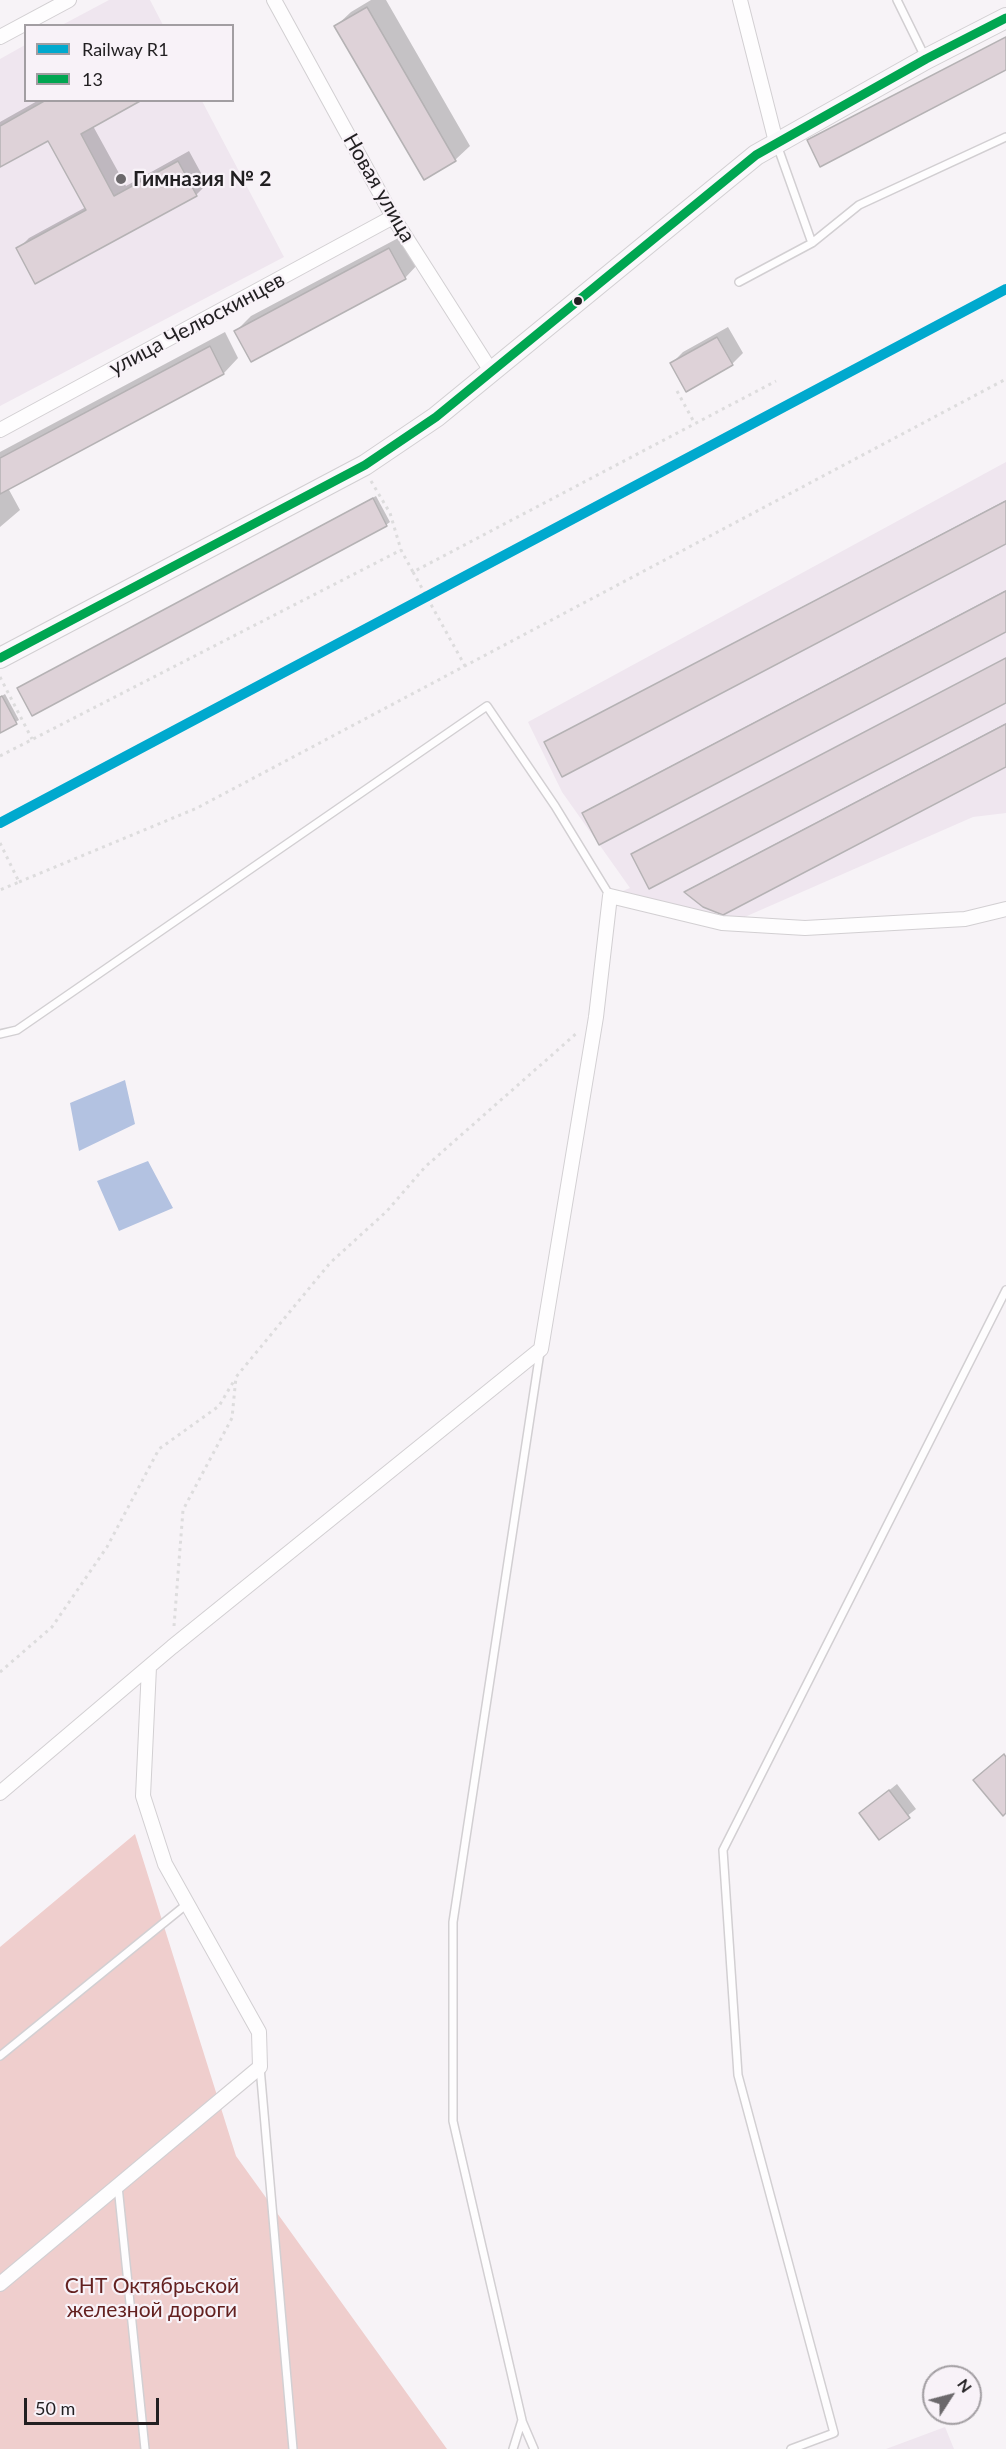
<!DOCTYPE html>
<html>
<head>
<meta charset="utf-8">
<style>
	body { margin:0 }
	#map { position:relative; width:1006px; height:2449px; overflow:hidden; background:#f7f3f7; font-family:Lato,sans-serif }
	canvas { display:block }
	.legend { position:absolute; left:24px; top:24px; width:210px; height:78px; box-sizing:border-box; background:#f8f2f8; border:2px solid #a29ea2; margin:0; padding:8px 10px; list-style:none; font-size:18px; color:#211f21 }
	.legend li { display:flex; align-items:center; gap:12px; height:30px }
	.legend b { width:30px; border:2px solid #a29ea2 }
	.north { position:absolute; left:922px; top:2365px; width:60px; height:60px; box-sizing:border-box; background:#f8f2f8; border:2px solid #a29ea2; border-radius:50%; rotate:54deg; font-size:16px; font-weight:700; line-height:24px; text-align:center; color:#211f21 }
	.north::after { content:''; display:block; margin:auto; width:21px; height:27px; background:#6c696c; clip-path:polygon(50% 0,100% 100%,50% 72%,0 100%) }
	.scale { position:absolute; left:24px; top:2398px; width:135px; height:27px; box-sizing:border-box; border:3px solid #211f21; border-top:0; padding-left:8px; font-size:18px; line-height:21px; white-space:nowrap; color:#211f21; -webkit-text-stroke:4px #f8f2f8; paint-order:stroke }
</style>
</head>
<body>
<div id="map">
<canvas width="1006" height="2449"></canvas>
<ul class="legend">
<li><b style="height:8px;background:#00a9ce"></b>Railway R1</li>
<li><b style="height:8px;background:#00a651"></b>13</li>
</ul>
<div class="north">N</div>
<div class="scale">50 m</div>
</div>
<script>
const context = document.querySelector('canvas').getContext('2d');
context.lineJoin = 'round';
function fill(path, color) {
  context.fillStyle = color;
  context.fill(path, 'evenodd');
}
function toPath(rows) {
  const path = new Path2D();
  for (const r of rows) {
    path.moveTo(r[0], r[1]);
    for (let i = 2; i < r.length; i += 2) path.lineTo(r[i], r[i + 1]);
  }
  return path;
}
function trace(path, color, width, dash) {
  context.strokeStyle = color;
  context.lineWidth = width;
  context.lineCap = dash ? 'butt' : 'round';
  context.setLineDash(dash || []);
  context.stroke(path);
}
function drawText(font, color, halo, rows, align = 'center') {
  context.font = font + ' Lato,sans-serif';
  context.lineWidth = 4.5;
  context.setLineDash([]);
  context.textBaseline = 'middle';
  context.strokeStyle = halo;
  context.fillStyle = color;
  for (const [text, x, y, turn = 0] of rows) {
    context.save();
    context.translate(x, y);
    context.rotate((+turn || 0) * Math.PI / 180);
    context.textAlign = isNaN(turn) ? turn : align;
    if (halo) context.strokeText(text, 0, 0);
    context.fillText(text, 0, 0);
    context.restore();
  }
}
fill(toPath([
	[109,0,150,0,163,25,62,25],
	[25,45,26,100,202,101,284,257,0,406,0,59],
	[1006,462,1006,813,973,817,731,923,610,896,630,888,562,792,528,722],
	[945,2427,954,2449,886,2449]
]), '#efe6ef');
fill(toPath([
	[135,1834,236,2156,447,2449,0,2449,0,1947]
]), '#efcecd');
fill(toPath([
	[125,1080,135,1124,79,1151,70,1103],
	[148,1161,173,1208,119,1231,97,1181]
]), '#b3c2e1');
fill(toPath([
	[371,0,386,0,470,146,455,160,336,26,351,12],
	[1006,37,1006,68,808,141,812,138],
	[39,100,139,100,93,126,126,186,189,151,207,184,196,195,18,249,29,238,86,207,49,139,0,165,0,122],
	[404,235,419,263,405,278,236,331,251,316],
	[728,327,743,353,732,364,672,363,683,352],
	[225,332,238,358,224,373,8,488,20,510,0,527,0,452],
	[376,496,390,522,386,525,19,688],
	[1006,500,1006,542,549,740],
	[1006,590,1006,630,584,813,587,810],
	[5,694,19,720,0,731,0,697],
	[1006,723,1006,765,686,892,689,889],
	[897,1784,916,1809,879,1838,861,1813]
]), '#0003');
const building = toPath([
	[367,7,456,161,424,180,334,26,367,7],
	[1006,37,1006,70,820,167,807,140,1006,37],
	[46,100,142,100,81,134,114,196,178,161,197,196,35,284,16,248,86,210,48,141,0,167,0,126,46,100],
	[389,248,406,279,251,362,234,331,389,248],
	[717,337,733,365,686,392,670,363,717,337],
	[210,346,224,374,0,494,0,458,210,346],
	[373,498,387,526,32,716,17,688,373,498],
	[1006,501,1006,544,562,777,544,742,1006,501],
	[1006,591,1006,632,599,845,582,813,1006,591],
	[1006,658,1006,703,649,889,631,854,1006,658],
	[2,696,17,724,0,733,0,697,2,696],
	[1006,724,1006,767,723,915,703,907,684,892,1006,724],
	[1004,1754,1006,1757,1006,1813,1003,1816,973,1780,1004,1754],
	[889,1790,910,1818,879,1840,859,1813,889,1790]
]);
fill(building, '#ded2d8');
trace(building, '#b5b2b4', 1.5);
const service = toPath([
	[897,0,925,57],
	[777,145,812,243],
	[739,282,812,243,859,205,1006,137],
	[0,1034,17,1030,487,706,555,806,610,896],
	[0,2056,187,1904],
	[260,2067,293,2449],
	[118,2186,145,2449],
	[522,2421,534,2449],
	[513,2449,522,2420,453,2121,453,1922,540,1352],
	[791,2449,834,2433,738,2075,723,1850,1006,1290]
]);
const minor = toPath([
	[274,0,393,217,491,371],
	[740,0,776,142],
	[0,37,69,0],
	[0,430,393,217],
	[0,1793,172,1647,541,1349,596,1017,610,896,722,923,805,928,965,919,1006,909],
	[0,2284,260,2067,259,2032,165,1864,143,1796,149,1667]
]);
const secondary = toPath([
	[0,658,365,465,436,417,756,155,926,59,1006,18]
]);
trace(service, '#d2cfd2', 10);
trace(minor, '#d2cfd2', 16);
trace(secondary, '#d2cfd2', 22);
trace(toPath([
	[677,391,695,424],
	[371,481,390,513,401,550,413,572,776,381],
	[413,572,465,666],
	[0,677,32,739],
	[0,756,401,550],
	[0,843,19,882,0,890],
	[19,882,197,808,1006,379],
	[174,1626,183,1510,232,1418,236,1377,330,1263,387,1211,425,1167,578,1032],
	[0,1672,52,1627,107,1547,159,1449,219,1406,235,1379]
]), '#dddcdd', 3, [3, 4.5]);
trace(service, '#fefdfe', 7);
trace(minor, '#fefdfe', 14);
trace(secondary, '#faf8fb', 20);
trace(toPath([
	[0,658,365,465,436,417,756,155,926,59,1006,18]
]), '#00a651', 9);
trace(toPath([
	[0,823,1006,289]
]), '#00a9ce', 10);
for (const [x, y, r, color] of [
	[121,179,6,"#6c696c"],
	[578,301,5,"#211f21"]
]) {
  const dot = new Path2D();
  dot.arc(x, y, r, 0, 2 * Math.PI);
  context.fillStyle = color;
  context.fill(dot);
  trace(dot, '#f8f2f8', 2);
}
drawText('bold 21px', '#211f21', '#f8f2f8', [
	["Гимназия № 2",133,179]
], 'left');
drawText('21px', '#211f21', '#f8f2f8', [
	["Новая улица",379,188,60],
	["улица Челюскинцев",197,324,-28]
]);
drawText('21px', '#642120', '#f8f2f8', [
	["СНТ Октябрьской",152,2286],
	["железной дороги",152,2310]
]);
</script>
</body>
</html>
